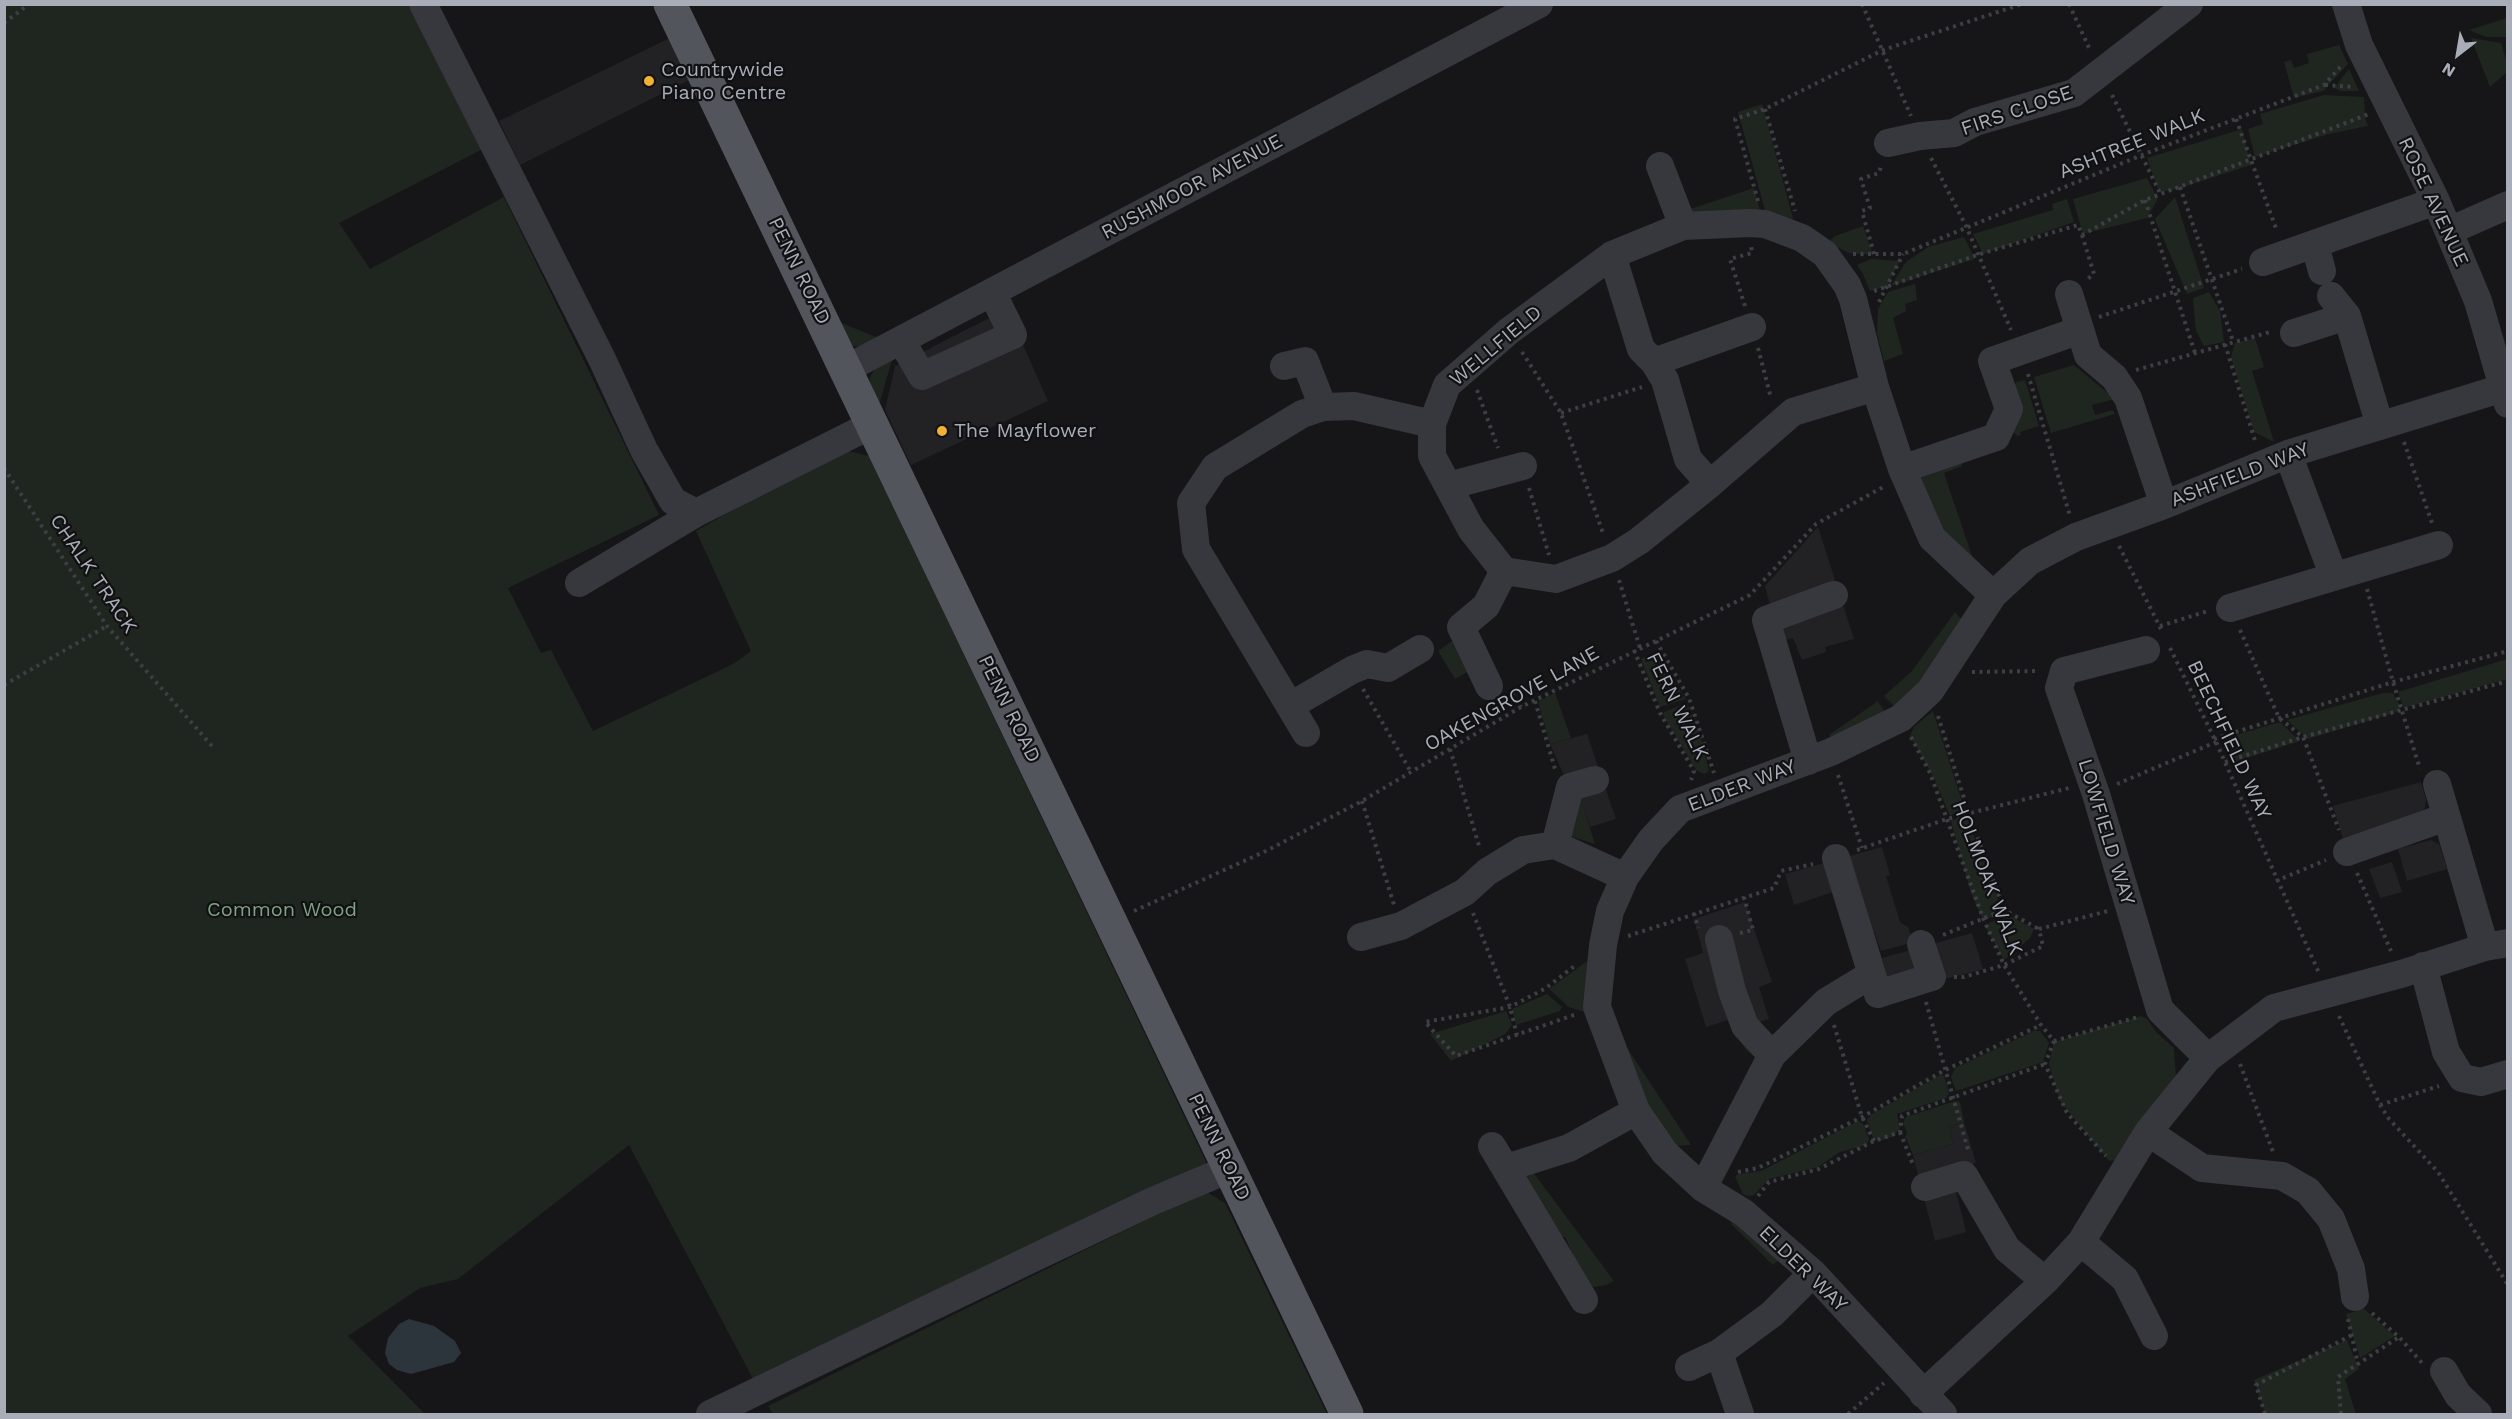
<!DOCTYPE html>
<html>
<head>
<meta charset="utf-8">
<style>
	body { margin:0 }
	#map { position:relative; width:2512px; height:1419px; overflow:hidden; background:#161618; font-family:"Work Sans",sans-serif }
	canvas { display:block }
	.frame { position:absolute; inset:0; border:6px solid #a8adb8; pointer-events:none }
	.north { position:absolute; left:2428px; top:24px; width:60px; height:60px; -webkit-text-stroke:4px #111113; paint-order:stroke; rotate:211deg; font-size:16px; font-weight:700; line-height:24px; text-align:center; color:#a8adb8 }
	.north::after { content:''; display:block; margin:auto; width:21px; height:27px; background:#a8adb8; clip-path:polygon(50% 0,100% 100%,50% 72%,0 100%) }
</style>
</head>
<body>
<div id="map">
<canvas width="2512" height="1419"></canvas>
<div class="frame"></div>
<div class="north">N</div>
</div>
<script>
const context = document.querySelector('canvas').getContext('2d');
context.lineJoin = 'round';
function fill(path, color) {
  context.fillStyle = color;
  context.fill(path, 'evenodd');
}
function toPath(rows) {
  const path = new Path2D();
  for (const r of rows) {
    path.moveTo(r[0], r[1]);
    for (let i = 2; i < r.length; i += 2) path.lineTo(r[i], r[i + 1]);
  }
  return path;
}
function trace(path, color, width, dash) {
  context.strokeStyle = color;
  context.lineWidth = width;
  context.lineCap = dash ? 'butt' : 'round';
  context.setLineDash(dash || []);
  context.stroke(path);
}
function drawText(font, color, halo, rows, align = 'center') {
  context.font = font + ' "Work Sans",sans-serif';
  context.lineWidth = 4.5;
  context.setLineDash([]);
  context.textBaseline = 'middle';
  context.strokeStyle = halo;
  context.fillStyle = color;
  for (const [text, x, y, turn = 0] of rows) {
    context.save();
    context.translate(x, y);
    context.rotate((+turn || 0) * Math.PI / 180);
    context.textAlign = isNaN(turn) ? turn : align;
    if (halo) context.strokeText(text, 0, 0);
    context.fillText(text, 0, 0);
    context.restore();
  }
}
fill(toPath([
	[672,37,691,79,520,165,499,121],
	[1007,309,1048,401,911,465,885,410,895,366],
	[1818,527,1854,639,1825,647,1826,652,1802,660,1793,638,1780,642,1765,586],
	[1587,734,1616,819,1590,827,1580,798,1576,802,1550,744],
	[2421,782,2426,799,2425,808,2417,816,2343,839,2333,806],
	[2431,840,2439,844,2447,869,2407,881,2398,849],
	[1882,847,1890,875,1886,876,1900,922,1908,927,1914,942,1881,951,1874,932,1854,940,1836,891,1794,905,1785,874],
	[2392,862,2402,892,2380,898,2369,869],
	[1745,902,1772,982,1759,987,1769,1019,1752,1024,1758,1059,1746,1050,1728,1020,1706,1027,1685,959,1703,953,1694,919],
	[1972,933,1983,969,1892,993,1882,958],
	[1964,1122,1976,1163,1951,1171,1966,1232,1935,1241,1913,1155,1953,1144,1949,1126]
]), '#222225');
fill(toPath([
	[5,5,408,5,485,148,339,223,370,269,504,197,659,515,508,588,541,653,551,650,593,731,733,664,751,651,696,531,840,449,869,456,1207,1164,761,1394,629,1145,458,1279,420,1288,348,1336,425,1414,5,1414],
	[2507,18,2507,37,2486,37,2469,30],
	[2471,38,2501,43,2507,63,2507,72,2490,87],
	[2339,45,2348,64,2323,91,2294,98,2284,62,2291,60,2294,68,2309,63,2307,54],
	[2349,69,2359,91,2341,91,2334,88],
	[2324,95,2364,97,2365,118,2368,126,2329,134,2255,157,2248,129,2263,124,2260,114],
	[1762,104,1794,222,1766,214,1738,112],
	[2242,129,2251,165,2174,190,2159,192,2147,158],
	[2147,178,2158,199,2147,218,2083,234,2073,199],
	[1754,188,1761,215,1699,215,1687,210],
	[2175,197,2204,288,2187,294,2155,219],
	[2067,199,2074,222,1983,254,1973,234,2053,210,2052,204],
	[1863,226,1873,255,1849,253,1828,243,1835,236],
	[1964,237,1975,259,1891,286,1906,262,1928,247],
	[1871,259,1900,261,1887,286,1870,291,1863,274,1857,265],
	[1915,284,1917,300,1905,304,1906,311,1893,318,1903,354,1884,361,1877,333,1878,309,1888,292],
	[2209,292,2220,311,2224,342,2204,346,2196,331,2193,298],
	[839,322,881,339,862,347,851,346],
	[2255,338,2264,367,2252,371,2274,442,2254,432,2231,357,2235,343],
	[892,360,879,405,869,380,874,370],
	[2074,365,2115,399,2092,405,2095,415,2113,410,2115,414,2051,433,2034,377],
	[2025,380,2039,426,2020,432,2021,435,2018,436,2013,432,2014,386,2016,382],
	[1961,461,1962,466,1944,473,1973,559,1937,534,1921,476],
	[1955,612,1963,621,1943,658,1897,709,1884,696,1912,671],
	[1452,641,1467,672,1455,679,1438,651],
	[1656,652,1679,689,1686,699,1660,707,1641,659],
	[2507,659,2507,679,2404,708,2398,692],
	[1555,693,1571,738,1550,744,1539,705,1539,701],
	[2383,693,2393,693,2400,706,2397,712,2308,739,2287,720],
	[1878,701,1887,716,1834,740,1829,735],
	[1687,703,1701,740,1709,770,1705,774,1697,771,1663,715,1664,712],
	[1933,711,1964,808,1950,816,1934,778,1910,736,1914,727],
	[2280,722,2300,741,2234,762,2223,744,2226,738],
	[1580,797,1595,844,1570,836],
	[1966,815,2001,908,1998,915,1983,920,1971,893,1951,821],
	[2008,915,2034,929,2030,938,2004,960,1986,928,1989,923],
	[1587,961,1586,998,1584,1012,1569,1007,1549,989],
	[1547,994,1562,1007,1560,1011,1516,1025,1512,1009],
	[1506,1011,1512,1025,1505,1034,1451,1061,1430,1034],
	[2141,1016,2147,1019,2156,1032,2174,1048,2176,1078,2116,1160,2109,1161,2060,1101,2049,1064,2054,1042],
	[2034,1031,2040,1031,2049,1043,2043,1062,1956,1091,1951,1077,1955,1068],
	[1620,1037,1691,1145,1669,1146,1640,1104],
	[1940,1075,1944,1076,1949,1093,1946,1098,1897,1114,1900,1128,1894,1136,1879,1141,1873,1138,1867,1120,1872,1114],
	[1955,1101,1960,1102,1964,1122,1949,1126,1953,1144,1913,1155,1905,1136,1907,1133,1903,1123,1906,1117],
	[1858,1121,1863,1124,1869,1139,1867,1145,1840,1152,1818,1167,1769,1179,1754,1195,1748,1196,1743,1194,1735,1176,1739,1174,1761,1171],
	[1533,1172,1614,1281,1606,1285,1587,1288,1565,1237,1557,1236,1525,1178],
	[1205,1191,1225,1203,1327,1414,773,1414,768,1406],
	[1733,1220,1779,1260,1773,1265,1731,1224],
	[2364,1309,2395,1336,2360,1358,2346,1314],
	[2347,1340,2359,1369,2345,1379,2356,1414,2265,1414,2254,1380]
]), '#1e261f');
fill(toPath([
	[409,1319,434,1326,455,1341,461,1353,454,1362,411,1374,397,1370,389,1364,385,1353,388,1338,399,1324]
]), '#2c353c');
trace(toPath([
	[1862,4,1911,116],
	[2069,4,2090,50],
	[4,23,29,4],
	[2325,85,2354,87],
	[2112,95,2161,195],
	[1765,109,1795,211],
	[2236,119,2277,231],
	[1931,158,1966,226,2011,330],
	[2180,187,2233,341],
	[2145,200,2195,353],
	[1758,201,1735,119,1765,109,1883,50,2022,4],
	[2082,235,2094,274,2086,280],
	[1853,254,1903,254,2142,155,2324,85,2343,64],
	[1874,254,1862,211,1870,208,1861,179,1879,173,1881,166],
	[1874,291,1977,255,2078,225,2082,235,2145,200,2369,114],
	[1879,302,1903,254],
	[1745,306,1730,259,1752,253,1751,245],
	[2099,317,2242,269],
	[2225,344,2256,444],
	[1758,348,1771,398],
	[1522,352,1561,413,1604,536],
	[2136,370,2270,332],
	[2028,374,2070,516],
	[1477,390,1498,448],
	[1561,413,1642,387],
	[2404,442,2432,523],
	[4,468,107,626,212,746],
	[1529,488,1549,555],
	[2119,546,2163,633],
	[1619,580,1640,648],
	[2367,589,2393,682,2420,769],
	[2160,626,2208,611],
	[2240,630,2279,718,2303,737,2339,830],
	[1656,641,1689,698,1714,773],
	[2170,648,2216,742,2319,973],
	[1634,650,1660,713,1694,771,1691,780],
	[1972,672,2039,671],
	[4,685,107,626],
	[1363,689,1411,772],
	[1512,693,1521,707],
	[1535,701,1555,769],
	[1938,716,1969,814,2004,910,2039,929],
	[1911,737,1930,773,1983,918,2004,965,2041,1025,2054,1041,2138,1017],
	[2214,739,2393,682,2508,651],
	[1450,749,1480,849],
	[2225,762,2303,737,2508,681],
	[1838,775,1862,848],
	[2117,784,2216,742],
	[1362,801,1394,905],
	[1857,850,1947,819,2069,788],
	[2357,873,2391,951],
	[2276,881,2326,860],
	[1134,911,1266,851,1362,801,1521,707,1750,595,1816,524,1885,486],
	[1473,913,1510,1007,1517,1035],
	[1694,913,1698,928],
	[1740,933,1753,930,1744,897],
	[1943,935,2004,910],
	[1628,936,1774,888,1781,871,1813,864],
	[1954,977,1964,977,2004,965,2043,946,2039,929,2108,911],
	[1926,1002,1969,1153],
	[1574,1015,1456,1056,1425,1022,1510,1007,1546,988,1577,964],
	[2339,1016,2380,1105,2389,1119,2438,1172,2508,1285],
	[1834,1025,1862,1117,1874,1141],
	[2054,1041,2045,1064,2067,1113,2106,1156],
	[2240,1064,2273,1152],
	[2380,1105,2439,1086],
	[1900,1132,1914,1167],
	[1738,1172,1758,1168,1862,1117,1945,1070,2041,1025],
	[1758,1196,1769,1182,1819,1169,1874,1141,1900,1132,1902,1116,2045,1064],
	[2372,1313,2399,1337,2422,1363],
	[2348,1319,2358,1364],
	[1848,1414,1884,1383],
	[2265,1414,2256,1385,2352,1335],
	[2341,1414,2338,1377,2399,1337]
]), '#3d3f44', 4, [3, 4.5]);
trace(toPath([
	[423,4,602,359,644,450,673,501,696,513,873,424],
	[2346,4,2359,45,2436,201,2478,301,2508,404],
	[1888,143,1920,136,1954,133,1975,122,2074,93,2189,4],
	[1660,166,1683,226],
	[2449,231,2508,205],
	[2315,245,2322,271],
	[1612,255,1641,349,1654,362,1665,380,1688,459,1710,484,1639,541,1612,558,1556,579,1504,571,1471,529,1432,456,1432,424,1447,385,1509,331,1612,255,1683,226,1750,223,1765,224,1802,238,1825,254,1847,285,1853,299,1875,387,1902,469,1932,538,1993,595],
	[2263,262,2436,201],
	[2069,294,2088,355,2114,377,2128,398,2164,505],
	[2331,296,2347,316,2380,426],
	[2294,333,2347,316],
	[901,340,922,376,1013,335,992,292],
	[1654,362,1752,327],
	[1284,366,1305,361,1323,407],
	[846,369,1539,4],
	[2288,454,2334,577],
	[1902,469,1996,437,2009,409,1992,361,2080,330],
	[1710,484,1793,412,1875,387],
	[1448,486,1523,466],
	[579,583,696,513],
	[2230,608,2439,545],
	[2146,650,2064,671,2059,688,2096,794,2160,1010,2208,1058],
	[1489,686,1461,627,1486,606,1504,571],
	[1290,706,1352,670,1367,664,1388,668,1420,649],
	[1306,733,1196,549,1191,503,1215,467,1302,414,1323,407,1354,406,1432,424],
	[1808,761,1766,620,1834,595],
	[2437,784,2485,947],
	[1555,845,1570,787,1595,780],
	[2347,852,2446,817],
	[1836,858,1878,994,1932,977,1921,944],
	[1361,937,1401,926,1465,892,1487,872,1523,850,1555,845,1625,877],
	[1719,939,1732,991,1745,1026,1772,1055],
	[2423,966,2446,1052,2462,1078,2481,1082,2508,1074],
	[2148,1132,2202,1168,2282,1176,2308,1191,2331,1219,2351,1269,2355,1297],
	[1492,1146,1584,1300],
	[1506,1168,1569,1148,1636,1111],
	[1925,1187,1964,1175,2007,1249,2045,1281],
	[1703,1188,1772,1055,1826,1002,1872,974],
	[2081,1242,2125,1279,2154,1336],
	[1689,1367,1719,1353],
	[2444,1371,2458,1395,2478,1414],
	[1923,1394,2045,1281,2081,1242,2148,1132,2208,1058,2274,1008,2401,974,2485,947,2508,943],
	[710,1414,1023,1263,1153,1201,1229,1169],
	[1740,1414,1719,1353,1772,1314,1813,1273],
	[1943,1414,1813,1273,1744,1213,1703,1188,1665,1153,1636,1111,1597,1007,1603,945,1610,911,1625,877,1651,840,1680,809,1831,752,1901,718,1930,691,1993,595,2030,561,2076,537,2164,505,2288,454,2503,388]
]), '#37383d', 28);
trace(toPath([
	[670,4,1347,1414]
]), '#53555c', 33);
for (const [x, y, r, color] of [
	[649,81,6,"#f2b134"],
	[942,431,6,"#f2b134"]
]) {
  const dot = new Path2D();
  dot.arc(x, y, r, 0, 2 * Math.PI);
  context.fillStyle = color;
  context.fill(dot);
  trace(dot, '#111113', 2);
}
drawText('20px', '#a8adb8', '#111113', [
	["Countrywide",661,70],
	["Piano Centre",661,93],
	["The Mayflower",954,431]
], 'left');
drawText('20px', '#a8adb8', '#111113', [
	["FIRS CLOSE",2017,111,-19],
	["ASHTREE WALK",2132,144,-22],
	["RUSHMOOR AVENUE",1192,187,-28],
	["ROSE AVENUE",2433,202,65],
	["PENN ROAD",799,271,64],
	["WELLFIELD",1496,346,-40],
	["ASHFIELD WAY",2240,475,-21],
	["CHALK TRACK",93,574,56],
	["OAKENGROVE LANE",1512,699,-29],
	["FERN WALK",1677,706,64],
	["PENN ROAD",1009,709,64],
	["BEECHFIELD WAY",2229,740,65],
	["ELDER WAY",1742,786,-21],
	["LOWFIELD WAY",2106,832,73],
	["HOLMOAK WALK",1987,878,69],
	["PENN ROAD",1219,1147,64],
	["ELDER WAY",1803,1269,44]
]);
drawText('20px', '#7fa381', '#111113', [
	["Common Wood",282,910]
]);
</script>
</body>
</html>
